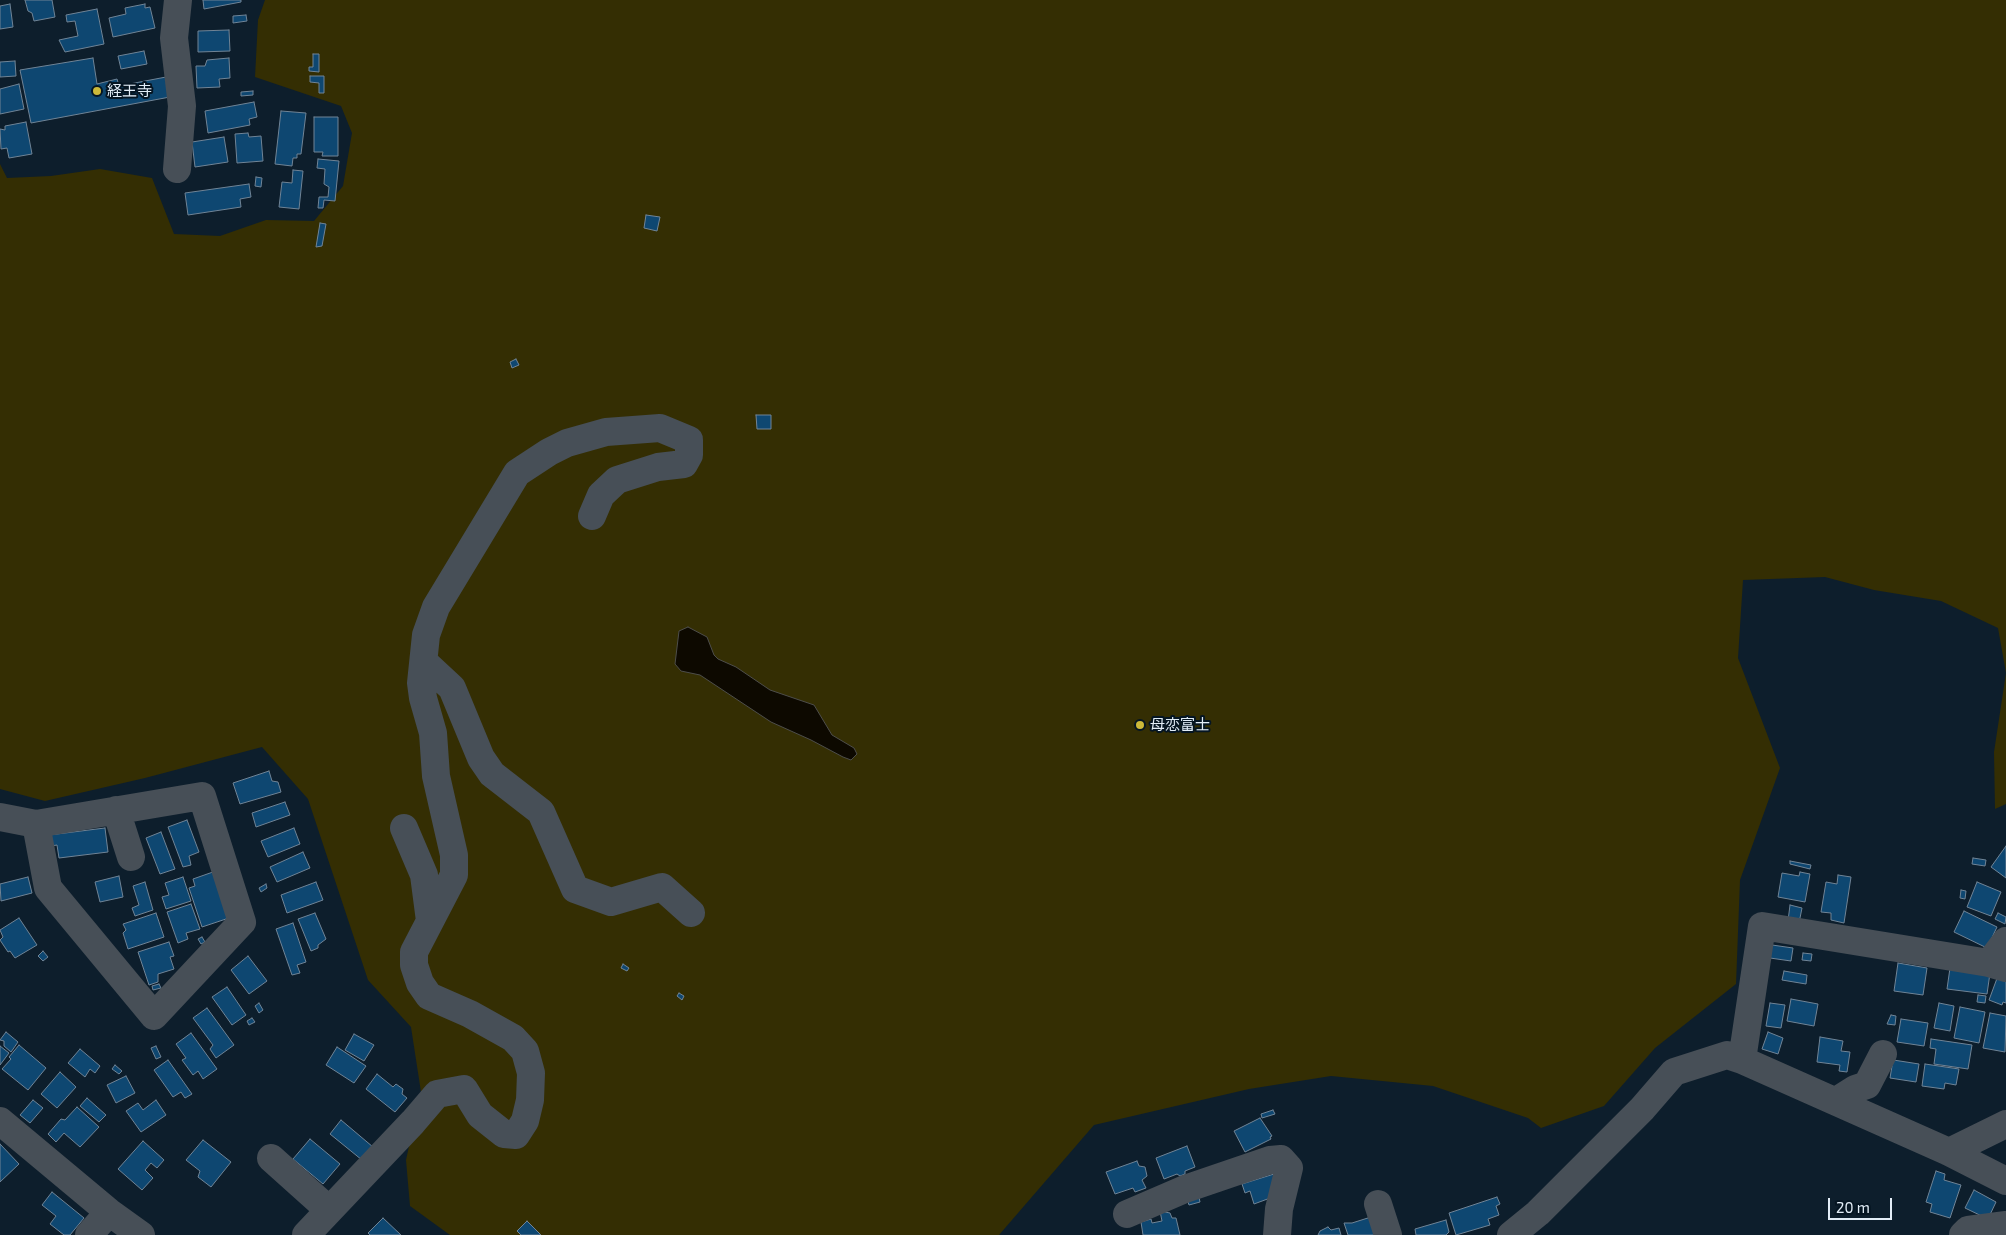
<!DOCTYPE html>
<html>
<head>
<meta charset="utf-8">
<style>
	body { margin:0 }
	#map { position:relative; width:2006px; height:1235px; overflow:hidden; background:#0d1e2c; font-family:"Exo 2",sans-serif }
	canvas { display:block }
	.scale { position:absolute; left:1828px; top:1198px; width:64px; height:22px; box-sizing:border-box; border:2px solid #e2edf7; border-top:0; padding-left:6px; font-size:15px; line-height:18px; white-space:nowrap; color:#e2edf7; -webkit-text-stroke:4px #051522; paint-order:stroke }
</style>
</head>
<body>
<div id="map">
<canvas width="2006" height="1235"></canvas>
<div class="scale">20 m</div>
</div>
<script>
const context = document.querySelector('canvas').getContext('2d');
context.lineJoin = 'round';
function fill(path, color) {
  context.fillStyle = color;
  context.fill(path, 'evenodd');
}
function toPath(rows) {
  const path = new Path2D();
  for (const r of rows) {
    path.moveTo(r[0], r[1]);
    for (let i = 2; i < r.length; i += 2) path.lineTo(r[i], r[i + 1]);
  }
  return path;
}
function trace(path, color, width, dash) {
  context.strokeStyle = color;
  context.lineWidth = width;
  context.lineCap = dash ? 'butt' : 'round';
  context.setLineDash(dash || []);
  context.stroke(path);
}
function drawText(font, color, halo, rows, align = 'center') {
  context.font = font + ' "Exo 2","Noto Sans JP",sans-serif';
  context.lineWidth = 4;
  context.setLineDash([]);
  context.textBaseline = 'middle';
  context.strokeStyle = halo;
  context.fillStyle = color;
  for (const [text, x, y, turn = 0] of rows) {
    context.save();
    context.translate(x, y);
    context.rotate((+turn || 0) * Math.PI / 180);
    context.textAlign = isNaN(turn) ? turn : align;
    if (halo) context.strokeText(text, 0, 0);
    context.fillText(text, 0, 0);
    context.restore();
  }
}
fill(toPath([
	[265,0,2006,0,2006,804,1995,809,1994,752,2006,673,1998,628,1941,601,1874,590,1825,577,1743,580,1738,658,1780,768,1740,880,1736,984,1655,1048,1604,1106,1541,1128,1528,1118,1433,1086,1331,1076,1249,1089,1094,1125,999,1235,450,1235,410,1206,406,1160,421,1092,411,1027,368,980,308,799,262,747,145,778,45,801,0,789,0,164,7,178,51,176,100,169,152,178,174,234,220,236,266,220,314,221,343,186,352,133,341,106,255,77,258,20]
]), '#342e03');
const water = toPath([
	[688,627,707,637,714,655,718,659,736,667,770,690,814,705,832,735,854,748,857,754,851,760,843,757,811,740,771,722,700,675,681,671,675,664,679,631,688,627]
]);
fill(water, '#0d0900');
trace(water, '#4d4d4a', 1);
const building = toPath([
	[25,0,52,0,55,17,34,21,32,13,28,11,25,0],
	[203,0,241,0,241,2,204,9,203,0],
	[10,4,13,27,0,29,0,6,10,4],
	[145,4,145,8,150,7,155,28,113,37,109,18,126,14,125,8,145,4],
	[97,9,104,44,65,52,59,40,78,36,75,21,67,22,66,15,97,9],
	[246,15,247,21,233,23,233,16,246,15],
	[229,30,230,51,198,52,198,31,229,30],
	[144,51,147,64,121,69,118,56,144,51],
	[313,54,319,54,319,72,309,71,309,67,313,67,313,54],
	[93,58,97,84,117,79,119,86,166,77,170,97,31,123,20,70,93,58],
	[229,58,230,78,219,79,220,87,197,88,196,66,205,66,207,60,229,58],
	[15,61,16,76,0,77,0,62,15,61],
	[310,76,324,76,324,93,319,93,319,83,310,82,310,76],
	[19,84,24,109,0,114,0,89,19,84],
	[253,91,253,95,241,96,241,92,253,91],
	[254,102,257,117,249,119,250,125,208,133,205,111,254,102],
	[281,111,306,113,301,154,297,154,297,158,293,158,292,166,275,164,281,111],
	[314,117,338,117,338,156,322,156,323,152,314,152,314,117],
	[26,122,32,154,9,158,7,148,1,149,0,129,5,130,5,126,26,122],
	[248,133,249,137,261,136,263,161,237,163,235,134,248,133],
	[224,137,228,162,195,167,192,142,224,137],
	[318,159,339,161,335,201,324,200,323,208,318,208,319,197,328,197,329,187,324,184,325,169,317,168,318,159],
	[293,170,303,171,299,209,279,207,282,182,292,183,293,170],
	[256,177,262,178,261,187,255,186,256,177],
	[249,184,251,197,240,199,241,207,188,215,185,193,249,184],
	[646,215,660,217,657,231,644,228,646,215],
	[320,223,326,224,322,246,316,247,320,223],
	[516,359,519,365,512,368,510,362,516,359],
	[756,415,771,415,771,429,757,429,756,415],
	[269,771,272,781,278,782,281,792,240,804,233,783,269,771],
	[285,802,290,815,256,827,252,813,285,802],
	[187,820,199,852,189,856,191,865,183,867,168,827,187,820],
	[105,828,108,852,59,858,57,845,51,846,49,835,105,828],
	[294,828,300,844,268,857,261,841,294,828],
	[161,832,175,869,160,874,146,838,161,832],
	[2006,846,2006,878,1991,867,2006,846],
	[303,852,310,868,277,882,270,867,303,852],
	[1973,858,1986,860,1985,866,1972,864,1973,858],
	[1790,861,1811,865,1810,869,1790,864,1790,861],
	[213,872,229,918,202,927,189,888,195,886,193,879,213,872],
	[1800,872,1810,874,1805,902,1778,897,1782,873,1799,876,1800,872],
	[1838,875,1851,877,1844,923,1831,920,1831,913,1821,912,1826,882,1837,884,1838,875],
	[119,876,123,897,100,902,95,882,119,876],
	[28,877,32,893,1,901,0,884,28,877],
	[183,877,191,901,166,909,162,897,169,895,165,883,183,877],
	[145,882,153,910,135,916,132,908,139,905,133,886,145,882],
	[316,882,323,900,287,913,281,895,316,882],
	[1977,882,2001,892,1991,916,1967,907,1977,882],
	[266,884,267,888,261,892,259,888,266,884],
	[1961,890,1966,891,1965,899,1960,898,1961,890],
	[191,904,200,929,186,933,188,939,178,943,167,912,191,904],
	[1790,905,1802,908,1799,923,1788,921,1790,905],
	[1964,911,1997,927,1987,948,1954,932,1964,911],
	[156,913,164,937,128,949,123,933,126,930,123,924,156,913],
	[315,913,326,939,318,945,318,948,311,951,298,919,315,913],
	[1998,913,2006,917,2005,924,1995,919,1998,913],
	[19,918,37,945,15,958,10,951,8,952,0,940,3,937,0,930,19,918],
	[293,923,306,962,297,965,300,973,292,975,276,929,293,923],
	[202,937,205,942,201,944,198,939,202,937],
	[169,942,174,956,170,957,174,969,158,974,158,982,149,985,138,952,169,942],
	[1772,945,1793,948,1791,961,1770,958,1772,945],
	[43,951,48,957,43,961,38,956,43,951],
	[1803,953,1812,954,1811,961,1802,960,1803,953],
	[248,956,267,981,249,994,231,970,248,956],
	[1898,963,1927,968,1923,995,1894,991,1898,963],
	[623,964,629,968,627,971,621,968,623,964],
	[1950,968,1990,973,1987,994,1947,989,1950,968],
	[1784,971,1807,975,1806,984,1782,980,1784,971],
	[1999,973,2006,976,2006,1003,2003,1002,2002,1005,1989,1000,1999,973],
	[159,984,161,988,153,990,152,986,159,984],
	[227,987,246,1015,232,1025,212,997,227,987],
	[679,993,684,996,682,1000,677,996,679,993],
	[1978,995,1986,996,1985,1003,1977,1002,1978,995],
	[1791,999,1818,1004,1814,1026,1787,1021,1791,999],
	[259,1003,263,1010,259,1013,255,1006,259,1003],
	[1770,1003,1785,1005,1781,1028,1766,1026,1770,1003],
	[1939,1003,1954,1006,1950,1031,1934,1028,1939,1003],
	[1960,1007,1985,1012,1979,1043,1954,1038,1960,1007],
	[207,1008,234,1045,216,1058,210,1049,213,1045,193,1018,207,1008],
	[1990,1013,2006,1016,2005,1052,1983,1048,1990,1013],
	[1891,1015,1896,1016,1895,1025,1887,1024,1891,1015],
	[252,1018,255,1022,249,1025,247,1021,252,1018],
	[1901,1019,1928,1023,1924,1046,1897,1042,1901,1019],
	[6,1032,18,1042,11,1052,4,1046,4,1041,0,1040,6,1032],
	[1768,1032,1783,1038,1778,1054,1762,1049,1768,1032],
	[191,1033,217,1069,203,1079,198,1071,193,1075,182,1060,186,1058,176,1044,191,1033],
	[354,1034,374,1045,364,1061,345,1050,354,1034],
	[1820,1037,1843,1041,1841,1051,1850,1052,1847,1072,1839,1071,1840,1065,1817,1062,1820,1037],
	[1931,1039,1972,1045,1968,1069,1934,1064,1936,1049,1930,1048,1931,1039],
	[19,1045,46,1068,28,1090,2,1069,11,1059,9,1057,19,1045],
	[0,1046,9,1053,0,1065,0,1046],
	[156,1046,161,1057,156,1059,151,1048,156,1046],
	[337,1047,366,1066,354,1083,326,1065,337,1047],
	[80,1049,100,1066,95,1073,90,1069,85,1077,68,1063,80,1049],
	[1887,1059,1919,1064,1916,1082,1890,1078,1892,1066,1887,1059],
	[168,1060,192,1094,185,1098,181,1092,173,1097,154,1070,168,1060],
	[1925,1064,1959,1069,1956,1085,1945,1083,1944,1089,1922,1086,1925,1064],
	[115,1065,122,1071,119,1074,112,1069,115,1065],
	[60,1072,76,1087,57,1108,41,1094,60,1072],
	[377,1074,393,1087,396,1084,403,1089,402,1094,407,1098,395,1112,366,1089,377,1074],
	[126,1076,135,1093,116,1103,107,1085,126,1076],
	[87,1098,106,1115,99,1122,80,1106,87,1098],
	[33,1100,43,1108,30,1123,20,1115,33,1100],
	[156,1100,166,1115,141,1132,126,1111,138,1103,143,1110,156,1100],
	[77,1107,99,1127,80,1147,64,1133,56,1142,48,1134,61,1119,65,1120,77,1107],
	[1273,1110,1275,1114,1262,1118,1261,1114,1273,1110],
	[1260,1118,1272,1136,1270,1137,1271,1139,1245,1152,1234,1131,1260,1118],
	[341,1120,373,1147,362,1160,330,1134,341,1120],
	[310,1139,340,1164,323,1184,293,1159,310,1139],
	[203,1140,231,1162,211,1187,198,1177,200,1171,186,1160,203,1140],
	[143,1141,164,1160,157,1168,151,1163,145,1170,153,1178,142,1190,118,1169,143,1141],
	[0,1144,19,1164,0,1182,0,1144],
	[1187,1146,1195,1167,1185,1171,1185,1174,1180,1176,1177,1174,1164,1179,1156,1158,1187,1146],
	[1137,1161,1139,1166,1145,1167,1147,1176,1142,1180,1146,1188,1135,1192,1133,1188,1115,1194,1106,1172,1137,1161],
	[1936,1171,1945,1174,1944,1180,1961,1185,1950,1218,1930,1212,1932,1204,1926,1202,1936,1171],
	[1274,1174,1281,1194,1254,1204,1250,1191,1245,1193,1242,1184,1274,1174],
	[1974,1190,1996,1202,1988,1219,1965,1208,1974,1190],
	[52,1192,84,1218,70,1235,64,1235,50,1224,56,1216,42,1205,52,1192],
	[1198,1193,1200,1202,1189,1205,1186,1196,1198,1193],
	[1497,1197,1500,1204,1496,1206,1499,1215,1488,1219,1490,1225,1456,1235,1449,1213,1497,1197],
	[1160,1211,1170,1213,1172,1218,1176,1218,1180,1235,1143,1235,1141,1222,1151,1219,1152,1223,1162,1221,1160,1211],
	[1371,1217,1375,1235,1348,1235,1344,1223,1352,1223,1371,1217],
	[383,1218,401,1235,370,1235,368,1233,383,1218],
	[1446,1220,1449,1232,1446,1235,1416,1235,1415,1229,1446,1220],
	[527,1221,541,1235,521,1235,517,1231,527,1221],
	[1328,1227,1331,1230,1339,1228,1341,1235,1318,1235,1320,1231,1328,1227]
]);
fill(building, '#0e4771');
trace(building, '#708496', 1);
trace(toPath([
	[177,169,182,106,174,38,178,0],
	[424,662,452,688,481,758,492,774,541,812,575,889,611,902,662,887,691,913],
	[116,810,131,857],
	[0,817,36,824,202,796,242,922,154,1016,48,888,36,824],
	[404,828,424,875,430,921],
	[1989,963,2006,941],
	[1742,1060,1762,926,1989,963,2006,968],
	[1836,1101,1855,1089,1867,1085,1883,1054],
	[0,1121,109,1212,141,1235],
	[1949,1152,2006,1124],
	[271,1158,329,1210],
	[1378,1204,1388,1235],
	[1127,1214,1185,1189,1270,1160,1281,1159,1289,1168,1279,1209,1277,1235],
	[89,1235,109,1212],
	[306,1235,413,1122,437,1094,464,1089,480,1115,504,1134,516,1135,525,1121,530,1100,531,1073,525,1051,513,1038,470,1014,429,996,420,983,414,965,414,952,454,875,454,855,436,776,433,733,423,698,421,683,426,635,436,607,517,473,549,452,567,443,606,432,660,428,689,440,689,455,684,464,658,467,617,480,601,495,592,516],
	[1511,1235,1538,1213,1642,1109,1674,1072,1727,1055,1742,1060,1949,1152,2006,1181],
	[1963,1235,1968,1230,2006,1225]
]), '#474f57', 28);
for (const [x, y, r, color] of [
	[97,91,5,"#ccb939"],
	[1140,725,5,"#ccb939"]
]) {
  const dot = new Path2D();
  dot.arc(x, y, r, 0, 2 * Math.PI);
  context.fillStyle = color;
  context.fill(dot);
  trace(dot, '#051522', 2);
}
drawText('15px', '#e2edf7', '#051522', [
	["経王寺",107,91],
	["母恋富士",1150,725]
], 'left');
</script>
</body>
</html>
